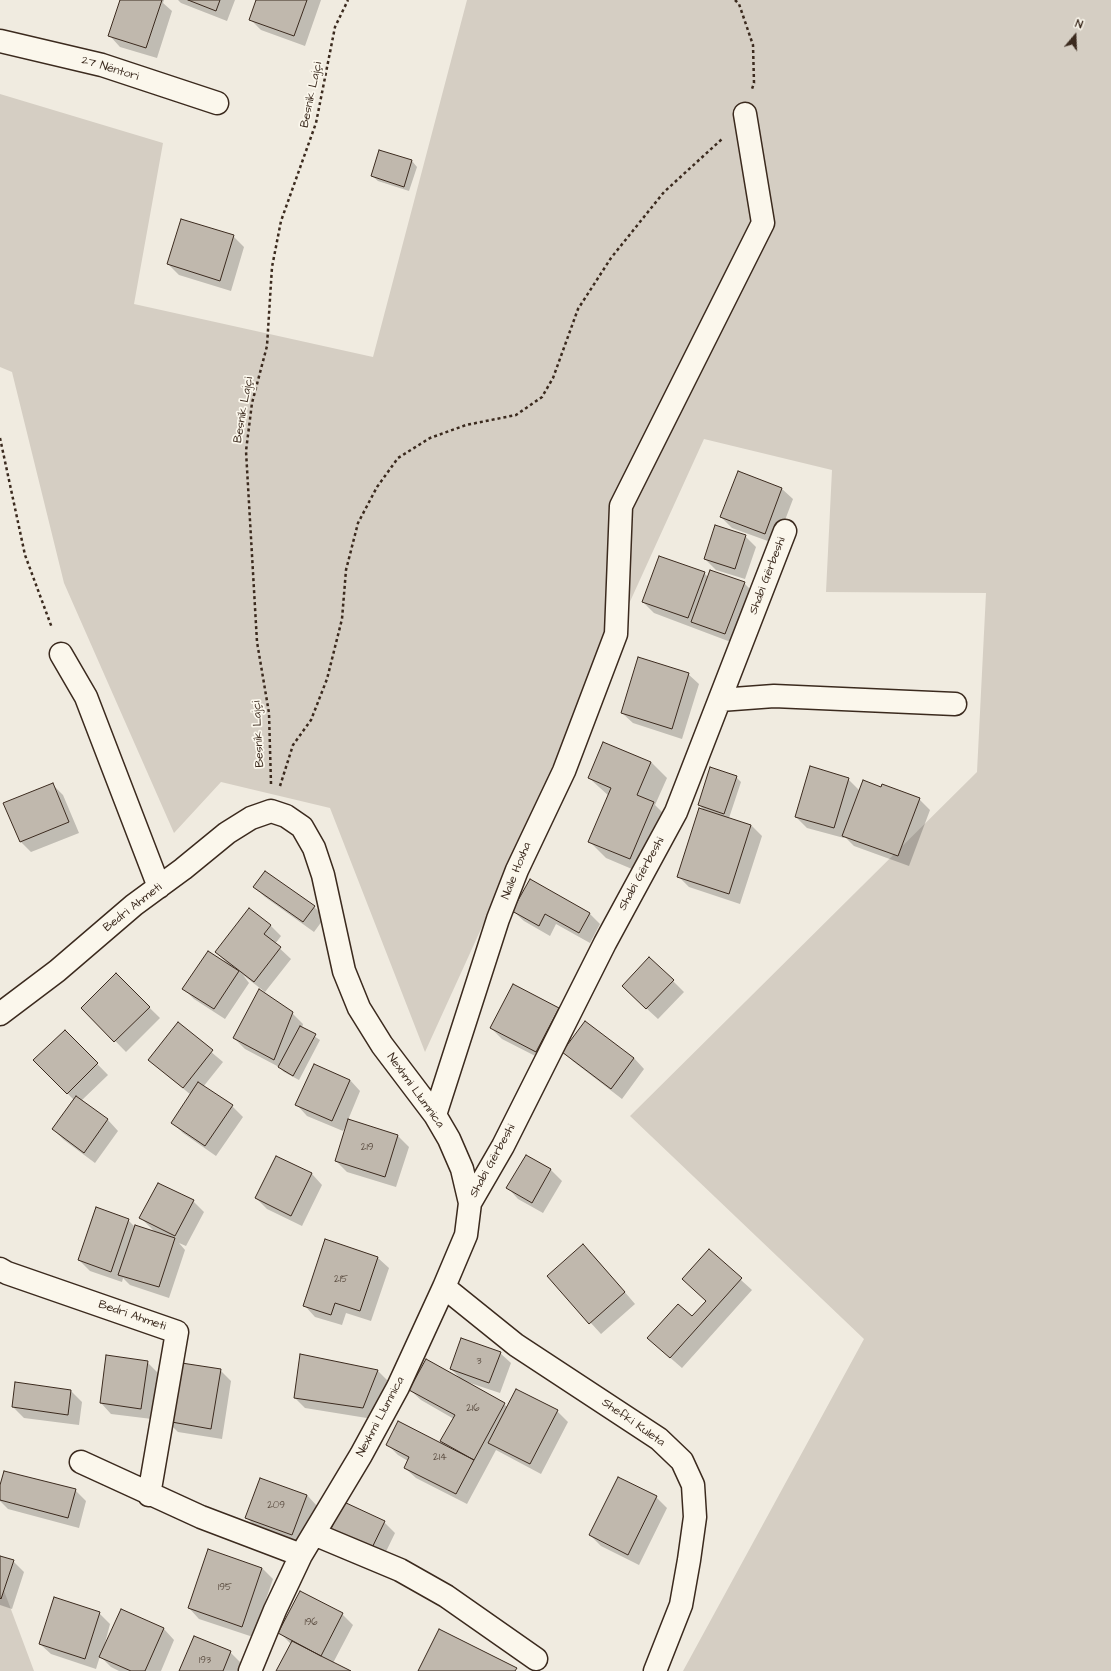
<!DOCTYPE html>
<html>
<head>
<meta charset="utf-8">
<style>
	body { margin:0 }
	#map { position:relative; width:1111px; height:1671px; overflow:hidden; background:#f0ebe0; font-family:"Architects Daughter",sans-serif }
	canvas { display:block }
	.north { position:absolute; left:1055px; top:16px; width:40px; height:40px; -webkit-text-stroke:3px #fbf7ec; paint-order:stroke; rotate:19deg; font-size:11px; font-weight:700; line-height:16px; text-align:center; color:#3b2a1e }
	.north::after { content:''; display:block; margin:auto; width:14px; height:18px; background:#3b2a1e; clip-path:polygon(50% 0,100% 100%,50% 72%,0 100%) }
</style>
</head>
<body>
<div id="map">
<canvas width="1111" height="1671"></canvas>
<div class="north">N</div>
</div>
<script>
const context = document.querySelector('canvas').getContext('2d');
context.lineJoin = 'round';
function fill(path, color) {
  context.fillStyle = color;
  context.fill(path, 'evenodd');
}
function toPath(rows) {
  const path = new Path2D();
  for (const r of rows) {
    path.moveTo(r[0], r[1]);
    for (let i = 2; i < r.length; i += 2) path.lineTo(r[i], r[i + 1]);
  }
  return path;
}
function trace(path, color, width, dash) {
  context.strokeStyle = color;
  context.lineWidth = width;
  context.lineCap = dash ? 'butt' : 'round';
  context.setLineDash(dash || []);
  context.stroke(path);
}
function drawText(font, color, halo, rows, align = 'center') {
  context.font = font + ' "Architects Daughter",sans-serif';
  context.lineWidth = 3.5;
  context.setLineDash([]);
  context.textBaseline = 'middle';
  context.strokeStyle = halo;
  context.fillStyle = color;
  for (const [text, x, y, turn = 0] of rows) {
    context.save();
    context.translate(x, y);
    context.rotate((+turn || 0) * Math.PI / 180);
    context.textAlign = isNaN(turn) ? turn : align;
    if (halo) context.strokeText(text, 0, 0);
    context.fillText(text, 0, 0);
    context.restore();
  }
}
fill(toPath([
	[467,0,1111,0,1111,1671,683,1671,864,1339,630,1116,977,772,986,593,826,592,832,470,704,439,425,1052,330,808,221,782,174,833,64,583,12,372,0,367,0,94,163,143,134,304,373,357],
	[0,1580,34,1671,0,1671]
]), '#d5cec3');
fill(toPath([
	[121,0,164,0,163,3,172,11,157,58,120,47,110,36],
	[178,0,235,0,227,21,181,3],
	[257,0,321,0,305,46,261,30,250,19],
	[380,151,412,161,417,167,409,191,378,181,372,176],
	[233,236,244,247,231,291,179,275,168,264],
	[738,472,782,489,793,499,776,544,732,528,721,517],
	[745,536,756,547,745,579,716,570,705,559],
	[704,573,708,577,744,583,755,594,736,644,654,613,643,602],
	[688,674,699,684,682,739,633,723,622,713],
	[651,762,667,778,655,805,669,819,646,875,606,858,590,842,609,796,589,778],
	[736,777,741,782,729,818,751,825,762,836,740,904,689,887,678,876,705,811,699,805],
	[848,779,860,791,919,799,930,810,909,866,854,846,845,837,844,838,807,828,796,817],
	[52,784,63,795,79,833,31,852,20,841],
	[254,887,314,907,325,917,314,932,265,897],
	[513,911,589,913,600,924,590,943,556,924,550,936,524,921],
	[270,925,281,936,275,944,291,959,265,992,243,975,249,983,225,1019,194,999,184,989,229,965,216,952],
	[116,975,160,1018,126,1052,83,1008],
	[673,981,684,992,658,1019,634,997],
	[558,1008,569,1019,547,1062,502,1039,491,1028],
	[292,1013,303,1024,302,1028,320,1040,299,1080,284,1072,279,1067,245,1049,234,1038],
	[178,1024,223,1062,203,1087,232,1106,243,1117,216,1156,183,1133,172,1122,191,1095,149,1060],
	[65,1031,108,1075,81,1101,108,1120,118,1131,95,1163,64,1140,53,1129,74,1100,34,1060],
	[563,1052,634,1058,644,1069,622,1099,574,1062],
	[350,1080,360,1091,348,1120,398,1136,409,1147,396,1187,347,1172,336,1161,348,1123,347,1123,343,1131,307,1116,297,1105],
	[526,1156,551,1170,562,1181,543,1213,518,1199,508,1188],
	[276,1157,312,1174,322,1185,302,1226,267,1209,256,1198],
	[193,1201,204,1212,186,1246,179,1243,185,1250,169,1298,130,1285,123,1278,122,1282,90,1271,79,1260,128,1220,134,1226,156,1233,141,1218],
	[326,1240,378,1258,389,1268,371,1321,346,1313,342,1325,315,1317,305,1306],
	[709,1251,752,1290,682,1368,659,1348,692,1318,707,1301],
	[594,1256,635,1304,601,1334,548,1276],
	[500,1353,511,1363,500,1393,464,1381,508,1407,516,1391,557,1411,568,1422,541,1474,496,1450,467,1504,416,1478,405,1468,408,1461,398,1455,387,1444,398,1422,441,1443,454,1419,421,1400,410,1390,462,1380,451,1369],
	[301,1355,378,1371,389,1382,373,1419,305,1408,295,1398],
	[147,1362,158,1373,152,1419,111,1414,101,1403],
	[220,1370,231,1381,222,1439,178,1432,167,1421],
	[71,1391,82,1402,79,1425,24,1418,13,1407],
	[0,1489,75,1490,86,1501,79,1528,8,1509,0,1501],
	[307,1495,317,1506,303,1545,257,1528,246,1517],
	[656,1497,667,1508,639,1565,601,1546,590,1535],
	[384,1522,395,1533,380,1564,329,1534],
	[0,1557,13,1561,24,1572,12,1609,0,1605],
	[262,1568,273,1579,253,1637,199,1619,189,1608],
	[122,1611,164,1629,174,1640,161,1671,119,1671,111,1667,100,1656,96,1669,51,1654,40,1644,99,1613,110,1624,103,1651],
	[342,1614,353,1625,333,1663,348,1671,278,1671,291,1644,280,1633],
	[230,1652,241,1663,238,1671,180,1671]
]), '#0003');
const building = toPath([
	[120,0,162,0,146,48,108,36,120,0],
	[188,0,220,0,216,11,188,0],
	[256,0,307,0,294,36,249,20,256,0],
	[379,150,412,160,404,187,371,176,379,150],
	[181,219,234,235,220,281,167,264,181,219],
	[738,471,782,488,765,534,720,517,738,471],
	[715,525,746,535,735,569,704,559,715,525],
	[659,556,705,572,688,618,642,602,659,556],
	[710,570,745,582,725,634,691,622,710,570],
	[638,657,689,673,672,729,621,713,638,657],
	[603,742,651,762,637,795,654,802,630,859,588,842,611,788,588,778,603,742],
	[810,766,849,778,834,828,795,817,810,766],
	[710,767,737,776,724,814,698,805,710,767],
	[863,780,881,787,882,784,920,798,898,856,842,836,863,780],
	[53,783,69,822,20,842,3,803,53,783],
	[699,808,751,825,729,894,677,877,699,808],
	[265,871,315,906,303,922,253,887,265,871],
	[530,879,590,913,579,933,545,914,539,926,512,911,530,879],
	[249,908,271,925,264,934,281,947,254,982,215,952,249,908],
	[208,951,239,971,214,1009,182,989,208,951],
	[649,957,674,980,646,1009,622,986,649,957],
	[116,973,150,1007,114,1042,81,1008,116,973],
	[513,984,559,1008,536,1052,490,1028,513,984],
	[259,989,293,1012,274,1060,233,1038,259,989],
	[585,1021,634,1058,611,1089,562,1052,585,1021],
	[178,1022,213,1050,183,1088,148,1060,178,1022],
	[300,1026,316,1034,293,1076,278,1067,300,1026],
	[65,1030,98,1063,67,1094,33,1060,65,1030],
	[314,1064,350,1080,332,1121,295,1105,314,1064],
	[198,1082,233,1105,205,1146,171,1123,198,1082],
	[76,1096,108,1119,84,1153,52,1129,76,1096],
	[348,1119,398,1135,385,1177,335,1161,348,1119],
	[526,1155,551,1169,532,1203,506,1188,526,1155],
	[276,1156,312,1173,291,1216,255,1198,276,1156],
	[158,1183,194,1200,175,1236,139,1218,158,1183],
	[96,1207,129,1219,111,1272,78,1260,96,1207],
	[135,1225,175,1238,159,1287,118,1275,135,1225],
	[325,1239,378,1257,360,1311,335,1303,331,1315,303,1306,325,1239],
	[583,1244,625,1292,589,1324,547,1276,583,1244],
	[709,1249,742,1278,670,1358,647,1338,678,1304,692,1316,706,1301,682,1279,709,1249],
	[461,1338,501,1352,489,1383,450,1369,461,1338],
	[300,1354,378,1370,363,1408,294,1398,300,1354],
	[106,1355,148,1361,141,1409,100,1403,106,1355],
	[426,1359,505,1403,474,1460,440,1441,455,1415,409,1390,426,1359],
	[175,1362,221,1369,211,1429,166,1421,175,1362],
	[15,1382,71,1390,68,1415,12,1407,15,1382],
	[516,1389,558,1410,530,1464,488,1443,516,1389],
	[398,1421,474,1460,456,1494,404,1468,409,1457,386,1445,398,1421],
	[4,1471,76,1489,68,1518,0,1500,0,1485,4,1471],
	[618,1477,657,1496,628,1555,589,1535,618,1477],
	[260,1478,307,1495,292,1535,245,1518,260,1478],
	[344,1502,385,1521,369,1554,328,1535,344,1502],
	[208,1549,262,1568,242,1627,188,1608,208,1549],
	[0,1556,14,1560,1,1599,0,1598,0,1556],
	[300,1591,343,1613,321,1656,278,1633,300,1591],
	[54,1597,100,1612,85,1659,39,1644,54,1597],
	[121,1609,164,1628,145,1671,131,1671,99,1657,121,1609],
	[439,1629,517,1668,515,1671,418,1671,439,1629],
	[194,1636,231,1651,223,1671,179,1671,194,1636],
	[292,1641,321,1656,351,1671,276,1671,292,1641]
]);
fill(building, '#c0b8ad');
trace(building, '#3b2a1e', 1);
const minor = toPath([
	[0,41,102,65,217,103],
	[61,654,86,697,159,887],
	[720,700,774,696,955,704],
	[0,1014,57,971,134,905,183,869,227,833,251,818,271,811,286,816,302,827,314,848,323,875,344,971,359,1008,382,1045,435,1115,449,1139,462,1169,470,1203,466,1235,444,1287,398,1387,361,1455,301,1555,275,1610,250,1671],
	[435,1115,498,919,517,870,564,771,616,634,621,506,763,223,745,114],
	[470,1203,503,1146,605,943,676,812,785,531],
	[0,1269,7,1273,177,1332,149,1495],
	[444,1287,516,1345,659,1439,682,1461,693,1485,695,1517,689,1560,681,1605,655,1671],
	[81,1462,201,1517,301,1555],
	[314,1534,400,1570,446,1596,536,1659]
]);
trace(minor, '#3b2a1e', 25);
trace(toPath([
	[735,0,739,4,753,45,754,83,752,89],
	[0,438,25,555,52,628],
	[271,784,269,713,257,642,246,451,252,403,267,346,272,267,281,221,316,123,335,27,348,0],
	[280,786,293,745,311,720,327,679,342,619,346,570,358,523,377,487,398,458,430,438,466,425,516,415,542,397,553,378,578,309,611,258,664,192,722,139]
]), '#3b2a1e', 2.5, [3, 3]);
trace(minor, '#fbf7ec', 22);
drawText('10px', '#5c4e42', null, [
	["219",367,1148],
	["215",341,1280],
	["3",479,1362],
	["216",473,1409],
	["214",440,1458],
	["209",276,1506],
	["195",225,1588],
	["196",311,1623],
	["193",205,1661]
]);
drawText('12px', '#3b2a1e', '#fbf7ec', [
	["27 Nëntori",110,69,17],
	["Besnik Lajçi",312,95,-78],
	["Besnik Lajçi",244,410,-80],
	["Shabi Gërbeshi",768,576,-69],
	["Besnik Lajçi",259,734,-93],
	["Naile Hoxha",517,871,-68],
	["Shabi Gërbeshi",642,874,-61],
	["Bedri Ahmeti",133,908,-38],
	["Nexhmi Llumnica",415,1091,54],
	["Shabi Gërbeshi",493,1161,-61],
	["Bedri Ahmeti",132,1316,19],
	["Nexhmi Llumnica",381,1417,-62],
	["Shefki Kuleta",633,1423,35]
]);
</script>
</body>
</html>
